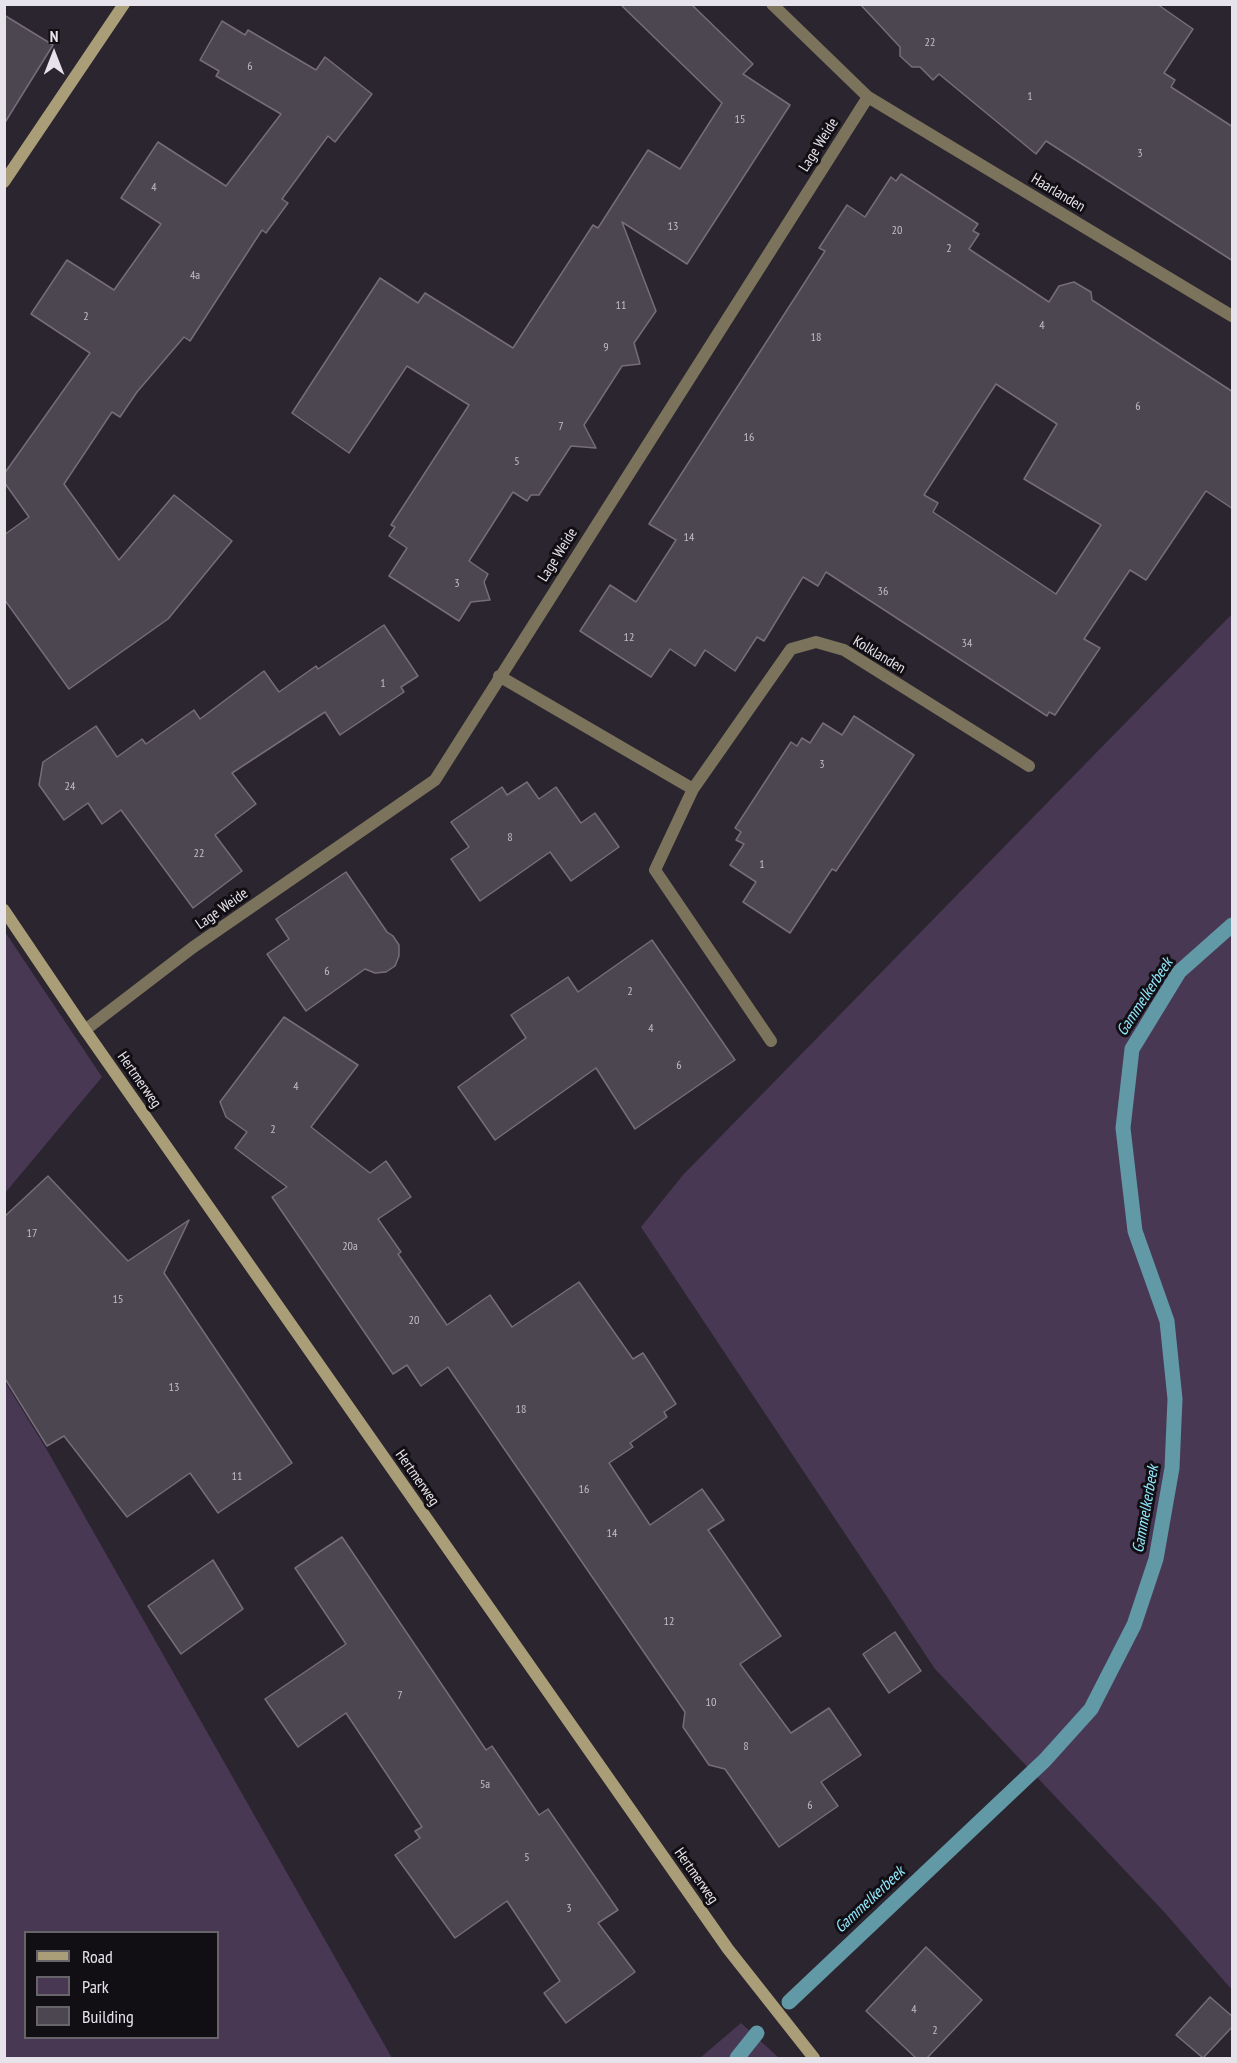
<!DOCTYPE html>
<html>
<head>
<meta charset="utf-8">
<style>
	body { margin:0 }
	#map { position:relative; width:1237px; height:2063px; overflow:hidden; background:#2b252f; font-family:"PT Sans Narrow",sans-serif }
	canvas { display:block }
	.frame { position:absolute; inset:0; border:6px solid #e7e3ea; pointer-events:none }
	.legend { position:absolute; left:24px; top:1931px; width:195px; height:108px; box-sizing:border-box; background:#120f14; border:2px solid #67646a; margin:0; padding:8px 10px; list-style:none; font-size:18px; color:#e7e3ea }
	.legend li { display:flex; align-items:center; gap:12px; height:30px }
	.legend b { width:30px; border:2px solid #67646a }
	.north { position:absolute; left:24px; top:24px; width:60px; height:60px; -webkit-text-stroke:4px #120f14; paint-order:stroke; rotate:0deg; font-size:16px; font-weight:700; line-height:24px; text-align:center; color:#e7e3ea }
	.north::after { content:''; display:block; margin:auto; width:21px; height:27px; background:#e7e3ea; clip-path:polygon(50% 0,100% 100%,50% 72%,0 100%) }
</style>
</head>
<body>
<div id="map">
<canvas width="1237" height="2063"></canvas>
<div class="frame"></div>
<ul class="legend">
<li><b style="height:8px;background:#aa9e78"></b>Road</li>
<li><b style="height:16px;background:#493854"></b>Park</li>
<li><b style="height:16px;background:#4c4651"></b>Building</li>
</ul>
<div class="north">N</div>
</div>
<script>
const context = document.querySelector('canvas').getContext('2d');
context.lineJoin = 'round';
function fill(path, color) {
  context.fillStyle = color;
  context.fill(path, 'evenodd');
}
function toPath(rows) {
  const path = new Path2D();
  for (const r of rows) {
    path.moveTo(r[0], r[1]);
    for (let i = 2; i < r.length; i += 2) path.lineTo(r[i], r[i + 1]);
  }
  return path;
}
function trace(path, color, width, dash) {
  context.strokeStyle = color;
  context.lineWidth = width;
  context.lineCap = dash ? 'butt' : 'round';
  context.setLineDash(dash || []);
  context.stroke(path);
}
function drawText(font, color, halo, rows, align = 'center') {
  context.font = font + ' "PT Sans Narrow",sans-serif';
  context.lineWidth = 6;
  context.setLineDash([]);
  context.textBaseline = 'middle';
  context.strokeStyle = halo;
  context.fillStyle = color;
  for (const [text, x, y, turn = 0] of rows) {
    context.save();
    context.translate(x, y);
    context.rotate((+turn || 0) * Math.PI / 180);
    context.textAlign = isNaN(turn) ? turn : align;
    if (halo) context.strokeText(text, 0, 0);
    context.fillText(text, 0, 0);
    context.restore();
  }
}
fill(toPath([
	[1232,614,1232,1990,1166,1914,935,1669,641,1227,683,1175],
	[5,932,102,1077,5,1193,4,1193],
	[5,1382,47,1450,392,2058,5,2058],
	[26,1932,218,1932,218,2038,26,2038],
	[741,2023,779,2058,700,2058]
]), '#493854');
trace(toPath([
	[789,2002,1045,1760,1091,1709,1134,1625,1156,1559,1172,1468,1175,1399,1167,1321,1135,1231,1123,1128,1132,1049,1179,972,1232,925],
	[737,2058,757,2033]
]), '#6199a6', 15);
const building = toPath([
	[620,4,691,4,753,64,743,74,790,105,687,264,622,222,656,311,634,343,640,364,622,366,584,425,596,448,571,446,539,495,531,495,527,501,513,492,469,561,488,574,484,582,490,600,471,602,459,621,389,576,407,548,389,536,395,527,391,525,469,405,407,366,349,453,292,413,380,278,418,303,425,293,513,348,593,225,598,228,648,150,680,169,722,103,620,4],
	[860,4,1157,4,1193,29,1164,73,1175,80,1171,87,1233,127,1233,261,1046,141,1036,154,939,74,933,80,920,67,912,67,900,56,900,47,860,4],
	[4,15,53,45,4,124,4,15],
	[222,21,245,35,248,30,316,70,325,57,372,94,335,142,328,136,282,199,288,203,266,233,262,230,190,341,184,337,137,392,120,417,112,412,64,484,119,560,174,495,232,541,168,619,69,689,4,599,4,535,29,517,4,482,4,474,90,353,31,314,67,260,114,290,161,224,121,198,158,142,226,186,281,114,216,76,219,71,200,60,222,21],
	[901,174,978,224,973,231,979,234,969,249,1049,302,1059,286,1074,282,1091,292,1092,300,1233,392,1233,509,1206,491,1146,580,1130,570,1084,639,1100,648,1055,715,1049,712,1047,716,826,572,818,586,803,577,764,641,757,637,735,671,705,650,695,666,670,649,651,677,580,631,610,585,636,602,676,540,649,524,825,251,819,248,847,205,865,217,891,177,896,181,901,174],
	[996,384,1057,424,1024,479,1101,525,1056,594,933,512,938,503,924,495,996,384],
	[384,625,418,676,401,687,404,692,340,735,325,712,232,773,256,804,215,835,242,871,193,908,121,810,102,824,88,803,64,820,39,785,43,762,96,726,117,757,142,739,146,744,194,710,200,719,264,671,279,692,316,666,318,669,384,625],
	[854,716,914,755,836,871,832,869,790,933,743,902,756,882,730,865,744,844,736,840,741,832,735,828,791,742,797,746,802,738,810,743,823,723,842,735,854,716],
	[527,782,539,799,556,787,581,823,595,813,619,847,571,881,550,852,480,901,451,859,469,847,451,822,502,787,507,795,527,782],
	[346,872,387,932,393,936,399,945,399,956,395,966,386,972,375,973,365,969,306,1011,267,954,289,939,276,919,346,872],
	[652,940,735,1060,635,1129,596,1068,495,1140,458,1087,526,1038,511,1015,568,977,578,992,652,940],
	[284,1017,358,1065,311,1127,370,1173,386,1161,411,1197,378,1219,401,1252,398,1254,447,1325,490,1295,512,1327,579,1282,633,1359,643,1353,676,1404,664,1412,667,1417,630,1443,633,1447,609,1463,650,1525,702,1489,724,1520,708,1530,781,1636,740,1664,791,1733,829,1708,861,1755,821,1782,838,1806,779,1847,725,1769,709,1765,683,1727,685,1712,448,1367,421,1386,407,1365,393,1374,272,1197,287,1187,235,1148,247,1132,226,1117,220,1102,284,1017],
	[48,1176,128,1261,189,1220,164,1273,292,1463,218,1513,190,1473,127,1517,64,1436,47,1446,4,1377,4,1217,48,1176],
	[342,1537,486,1750,492,1746,539,1815,548,1809,618,1910,598,1923,635,1972,566,2023,544,1993,560,1981,507,1901,455,1938,395,1855,420,1838,415,1831,422,1827,346,1713,298,1747,265,1699,346,1644,295,1568,342,1537],
	[213,1560,243,1609,181,1654,148,1606,213,1560],
	[895,1632,921,1671,889,1693,863,1654,895,1632],
	[926,1947,982,2000,927,2058,916,2058,866,2011,926,1947],
	[1210,1997,1233,2017,1233,2026,1203,2058,1176,2035,1210,1997]
]);
fill(building, '#4c4651');
trace(building, '#756e7a', 1.5);
trace(toPath([
	[772,4,868,97,1232,316],
	[499,676,693,789],
	[85,1030,192,948,435,780,868,97],
	[771,1041,655,870,693,789,791,649,816,642,844,650,1029,766]
]), '#7b735c', 12);
trace(toPath([
	[4,182,124,4],
	[4,910,85,1030,728,1949,814,2058]
]), '#aa9e78', 12);
drawText('12px', '#c0bcc4', null, [
	["22",930,43],
	["6",250,67],
	["1",1030,97],
	["15",740,120],
	["3",1140,154],
	["4",154,188],
	["13",673,227],
	["20",897,231],
	["2",949,249],
	["4a",195,276],
	["11",621,306],
	["2",86,317],
	["4",1042,326],
	["18",816,338],
	["9",606,348],
	["6",1138,407],
	["7",561,427],
	["16",749,438],
	["5",517,462],
	["14",689,538],
	["3",457,584],
	["36",883,592],
	["12",629,638],
	["34",967,644],
	["1",383,684],
	["3",822,765],
	["24",70,787],
	["8",510,838],
	["22",199,854],
	["1",762,865],
	["6",327,972],
	["2",630,992],
	["4",651,1029],
	["6",679,1066],
	["4",296,1087],
	["2",273,1130],
	["17",32,1234],
	["20a",350,1247],
	["15",118,1300],
	["20",414,1321],
	["13",174,1388],
	["18",521,1410],
	["11",237,1477],
	["16",584,1490],
	["14",612,1534],
	["12",669,1622],
	["7",400,1696],
	["10",711,1703],
	["8",746,1747],
	["5a",485,1785],
	["6",810,1806],
	["5",527,1858],
	["3",569,1909],
	["4",914,2010],
	["2",935,2031]
]);
drawText('15px', '#e7e3ea', '#120f14', [
	["Lage Weide",819,145,-58],
	["Haarlanden",1058,193,31],
	["Lage Weide",558,555,-58],
	["Kolklanden",879,655,31],
	["Lage Weide",222,909,-35],
	["Hertmerweg",139,1080,55],
	["Hertmerweg",417,1478,55],
	["Hertmerweg",696,1876,55]
]);
drawText('italic 16px', '#92e9fd', '#120f14', [
	["Gammelkerbeek",1145,997,-57],
	["Gammelkerbeek",1146,1509,-80],
	["Gammelkerbeek",870,1900,-43]
]);
</script>
</body>
</html>
